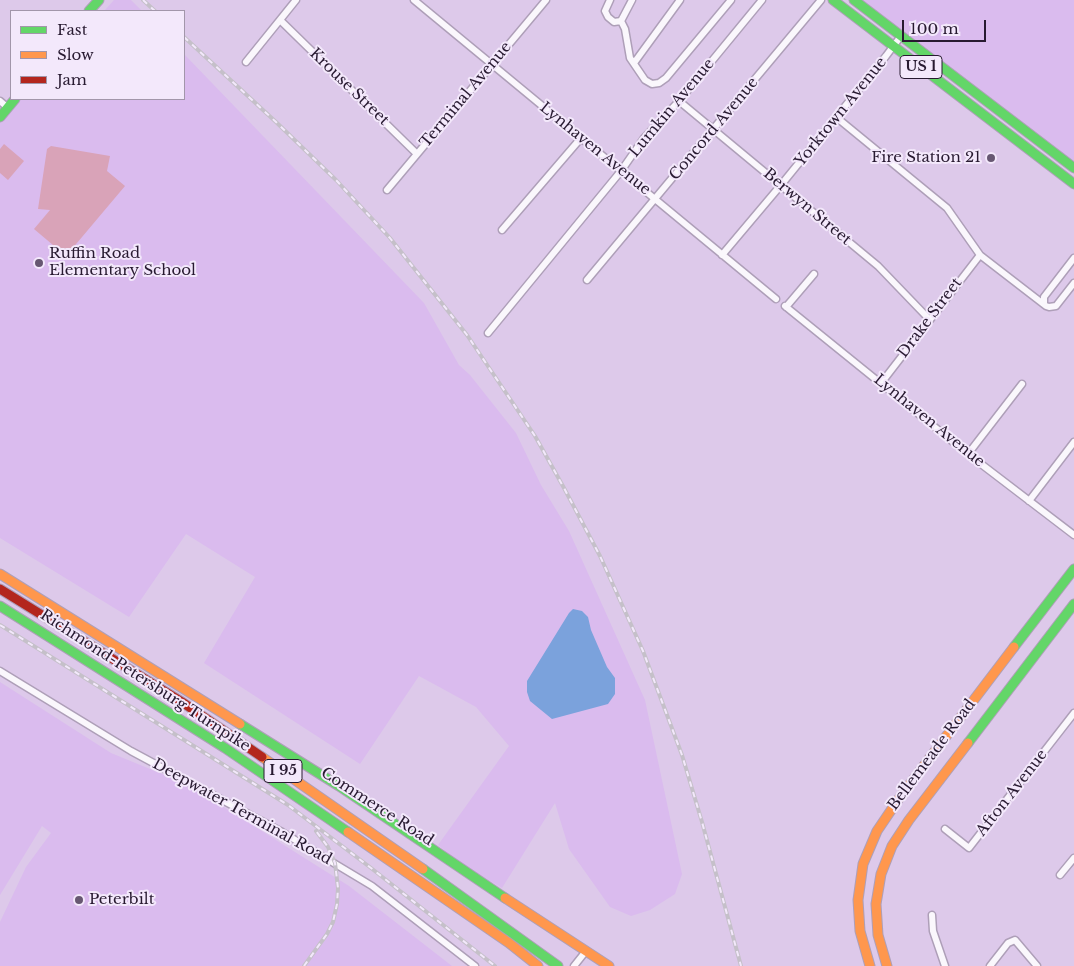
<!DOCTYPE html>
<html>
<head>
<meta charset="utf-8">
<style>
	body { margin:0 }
	#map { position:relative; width:1074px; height:966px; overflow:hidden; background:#ddc9ea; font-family:"Libre Baskerville",serif }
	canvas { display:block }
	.legend { position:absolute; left:10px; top:10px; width:175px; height:90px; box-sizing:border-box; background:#f3e8fb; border:1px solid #a296aa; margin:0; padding:6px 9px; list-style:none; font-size:15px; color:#281a31 }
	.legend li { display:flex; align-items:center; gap:10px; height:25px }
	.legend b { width:25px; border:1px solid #a296aa }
	.scale { position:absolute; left:902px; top:20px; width:84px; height:22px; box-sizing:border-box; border:2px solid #281a31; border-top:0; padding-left:6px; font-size:15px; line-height:18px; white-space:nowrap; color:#281a31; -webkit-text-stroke:4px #f3e8fb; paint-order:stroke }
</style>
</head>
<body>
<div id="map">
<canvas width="1074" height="966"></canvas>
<ul class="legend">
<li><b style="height:6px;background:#63d668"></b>Fast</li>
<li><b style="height:6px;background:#ff974d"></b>Slow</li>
<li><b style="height:6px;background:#b3261e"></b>Jam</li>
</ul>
<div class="scale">100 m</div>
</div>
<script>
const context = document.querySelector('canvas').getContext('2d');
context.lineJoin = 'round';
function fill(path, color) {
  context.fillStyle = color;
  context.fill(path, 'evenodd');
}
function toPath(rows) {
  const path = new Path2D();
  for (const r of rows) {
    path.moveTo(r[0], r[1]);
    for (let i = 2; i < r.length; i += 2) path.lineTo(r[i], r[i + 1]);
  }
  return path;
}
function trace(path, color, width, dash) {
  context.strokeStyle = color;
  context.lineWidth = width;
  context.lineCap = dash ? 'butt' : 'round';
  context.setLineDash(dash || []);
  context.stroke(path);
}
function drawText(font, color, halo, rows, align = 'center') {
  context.font = font + ' "Libre Baskerville",serif';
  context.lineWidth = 4;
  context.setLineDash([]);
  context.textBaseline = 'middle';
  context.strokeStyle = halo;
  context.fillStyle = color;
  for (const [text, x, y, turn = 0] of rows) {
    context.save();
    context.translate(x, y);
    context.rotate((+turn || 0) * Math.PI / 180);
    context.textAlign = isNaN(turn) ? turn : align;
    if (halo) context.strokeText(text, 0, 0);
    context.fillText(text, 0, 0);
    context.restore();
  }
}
fill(toPath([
	[114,0,131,0,142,11,104,11],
	[863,0,1074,0,1074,161],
	[184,54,424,303,459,365,470,375,516,433,541,485,569,531,645,700,682,874,675,894,650,910,631,916,610,907,569,849,555,803,502,888,460,863,438,845,509,746,476,707,419,676,360,764,204,663,255,577,186,534,129,617,0,538,0,120,18,99,184,99],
	[0,682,111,753,189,785,241,818,349,886,452,966,0,966,0,922,26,867,51,833,42,826,0,895]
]), '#dabbee');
fill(toPath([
	[4,144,24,161,8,180,0,173,0,149],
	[51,146,110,156,107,171,125,186,66,256,34,229,50,210,38,209,47,149]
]), '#d9a3b8');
fill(toPath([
	[573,609,582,611,588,617,591,630,607,667,615,678,615,694,608,704,552,719,530,701,527,692,527,681,569,613]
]), '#7ba2dc');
const street = toPath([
	[414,0,776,299],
	[610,0,605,11,608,17,614,22,621,21],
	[280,20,417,154],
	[621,21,625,29,630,58,645,80,652,84,659,83,666,78,731,0],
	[621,21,632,0],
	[246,62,296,0],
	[634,63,680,0],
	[0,101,8,108],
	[679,101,878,266,929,319],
	[836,117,947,208,980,255,1046,306,1049,307,1056,306,1074,283],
	[387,190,546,0],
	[502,230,581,138],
	[722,255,781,185,886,56,901,36],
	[587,280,821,0],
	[1044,303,1044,297,1074,258],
	[785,306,968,454,1074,535],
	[786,307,814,274],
	[488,333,621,171,644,138,679,101,762,0],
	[882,382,980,255],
	[968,454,1022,384],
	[1029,501,1074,442],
	[0,671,131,751,282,832,372,886,475,966],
	[945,829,969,848,1074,713],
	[1060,875,1074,858],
	[932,915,933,931,945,966],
	[574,966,586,951],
	[990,966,1008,943,1015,940,1037,966]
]);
const fast = toPath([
	[833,0,1074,184],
	[854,0,1074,168],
	[89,11,99,0],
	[0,117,15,99],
	[0,606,225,748,348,832],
	[1014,647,1074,569],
	[240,724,339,786,505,898],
	[968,743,1074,604],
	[423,869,558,966]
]);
const slow = toPath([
	[0,574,240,724],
	[262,757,423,869],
	[348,832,509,943,538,966],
	[505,898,609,966],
	[870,966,860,931,858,900,863,864,877,831,900,797,1014,647],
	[887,966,878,935,876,904,881,874,892,846,909,820,968,743]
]);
const jam = toPath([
	[0,589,182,702,262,757]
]);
trace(street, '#ae9fb8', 9);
trace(fast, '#ae9fb8', 11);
trace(slow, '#ae9fb8', 11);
trace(jam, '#ae9fb8', 11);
trace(street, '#faf7fc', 6);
trace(fast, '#63d668', 9);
trace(slow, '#ff974d', 9);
trace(jam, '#b3261e', 9);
const rail = toPath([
	[143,0,155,11],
	[184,37,276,122,336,180,390,238,467,335,535,436,564,488,600,556,643,651,682,755,702,822,741,966],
	[0,625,288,805,371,868,495,966],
	[304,966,327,934,333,922,337,904,338,888,335,863,328,847,316,831]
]);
trace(rail, '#c5c0c9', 4);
trace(rail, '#f3e8fb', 2, [5.5]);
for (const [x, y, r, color] of [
	[991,158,5,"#675772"],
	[39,263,5,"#675772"],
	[79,900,5,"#675772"]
]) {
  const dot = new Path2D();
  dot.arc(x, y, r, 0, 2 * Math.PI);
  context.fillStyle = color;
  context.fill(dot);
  trace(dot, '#f3e8fb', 2);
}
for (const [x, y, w] of [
	[921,67,42],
	[283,771,38]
]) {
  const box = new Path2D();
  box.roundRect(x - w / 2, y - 11.5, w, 23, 4);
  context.fillStyle = '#f3e8fb';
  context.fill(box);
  trace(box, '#281a31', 1);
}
drawText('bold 14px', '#281a31', null, [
	["US 1",921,67],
	["I 95",283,771]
]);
drawText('15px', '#281a31', '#f3e8fb', [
	["Krouse Street",349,87,44],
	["Terminal Avenue",466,95,-50],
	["Lumkin Avenue",672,108,-50],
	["Yorktown Avenue",841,112,-51],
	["Concord Avenue",714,129,-50],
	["Lynhaven Avenue",595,149,39],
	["Berwyn Street",807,207,40],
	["Drake Street",930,318,-53],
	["Lynhaven Avenue",929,421,39],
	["Richmond-Petersburg Turnpike",145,681,33],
	["Bellemeade Road",932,755,-53],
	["Afton Avenue",1012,793,-52],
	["Commerce Road",377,807,33],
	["Deepwater Terminal Road",242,812,29]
]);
drawText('15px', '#281a31', '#f3e8fb', [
	["Fire Station 21",981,158,"right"],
	["Ruffin Road",49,254],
	["Elementary School",49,271],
	["Peterbilt",89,900]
], 'left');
</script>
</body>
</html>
